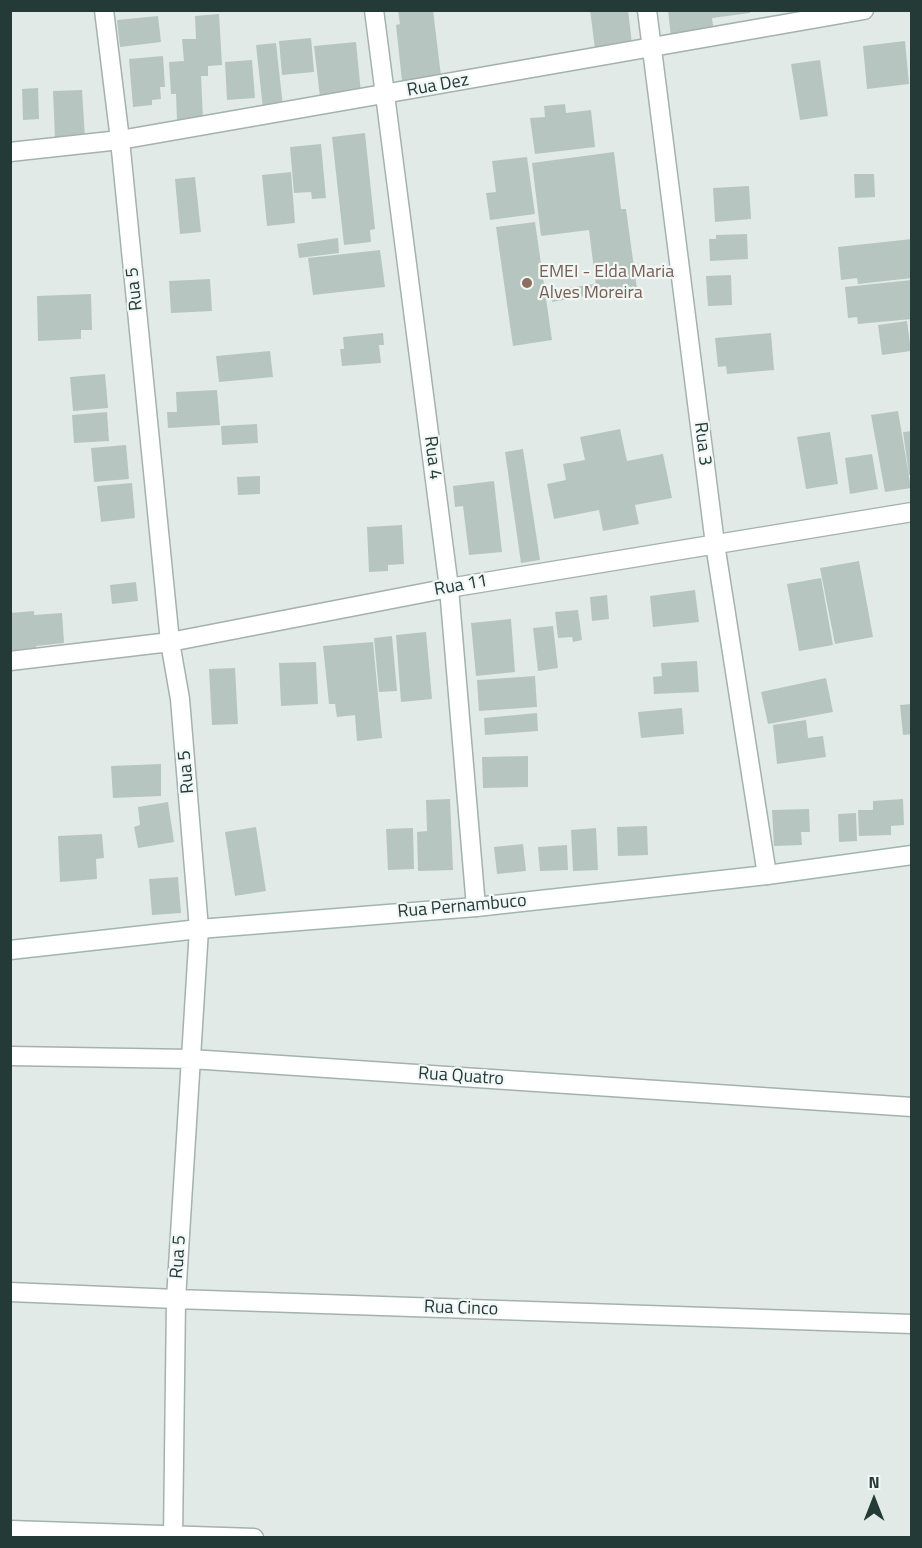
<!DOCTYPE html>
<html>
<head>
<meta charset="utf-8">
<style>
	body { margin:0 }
	#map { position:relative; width:922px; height:1548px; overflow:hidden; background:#e1eae7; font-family:"Titillium Web",sans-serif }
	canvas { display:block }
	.frame { position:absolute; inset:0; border:12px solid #233a36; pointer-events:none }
	.north { position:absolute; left:844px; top:1470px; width:60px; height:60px; -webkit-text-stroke:4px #f1f7f5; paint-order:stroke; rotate:0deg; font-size:16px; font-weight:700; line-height:24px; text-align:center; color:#233a36 }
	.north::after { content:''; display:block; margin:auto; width:21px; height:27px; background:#233a36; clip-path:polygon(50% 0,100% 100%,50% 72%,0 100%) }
</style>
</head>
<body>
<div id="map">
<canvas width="922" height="1548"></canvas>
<div class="frame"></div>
<div class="north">N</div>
</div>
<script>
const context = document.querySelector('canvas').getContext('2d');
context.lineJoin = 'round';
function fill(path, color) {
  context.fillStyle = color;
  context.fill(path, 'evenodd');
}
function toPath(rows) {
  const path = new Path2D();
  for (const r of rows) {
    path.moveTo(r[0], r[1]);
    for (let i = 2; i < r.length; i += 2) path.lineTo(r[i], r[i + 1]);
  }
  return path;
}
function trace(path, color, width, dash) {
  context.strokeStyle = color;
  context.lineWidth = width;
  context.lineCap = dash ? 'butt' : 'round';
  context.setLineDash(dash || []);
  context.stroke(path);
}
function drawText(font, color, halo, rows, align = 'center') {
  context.font = font + ' "Titillium Web",sans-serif';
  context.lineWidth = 4.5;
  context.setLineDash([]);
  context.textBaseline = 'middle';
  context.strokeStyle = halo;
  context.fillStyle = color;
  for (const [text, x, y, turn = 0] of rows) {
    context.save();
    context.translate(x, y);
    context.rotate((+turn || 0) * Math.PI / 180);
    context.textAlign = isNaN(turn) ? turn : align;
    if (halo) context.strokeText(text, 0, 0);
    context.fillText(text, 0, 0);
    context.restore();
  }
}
fill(toPath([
	[398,10,433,10,441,76,402,81,396,25,400,24],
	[590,10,628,10,632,44,595,49],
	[668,10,749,10,750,13,712,18,714,33,671,38],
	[219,14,222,65,208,66,208,76,201,76,203,119,177,120,176,94,171,94,169,62,184,61,182,39,196,39,195,16],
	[158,16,161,42,120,47,117,20],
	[311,38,314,72,282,75,279,41],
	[905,41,909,84,867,89,863,46],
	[356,42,361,93,320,97,314,46],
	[276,43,283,107,263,109,256,45],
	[163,56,165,87,160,87,161,99,152,100,152,105,133,107,129,59],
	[252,60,255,98,227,100,225,62],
	[820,60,828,116,800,120,791,64],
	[38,88,39,119,23,120,22,89],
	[82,90,85,138,55,139,53,91],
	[565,104,566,113,591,110,595,147,535,154,530,118,545,117,544,106],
	[365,133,375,229,370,230,371,242,344,245,332,137],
	[321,144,326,198,312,199,311,192,294,193,290,147],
	[614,152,621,209,626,209,637,289,597,294,589,230,541,236,532,163],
	[527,157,535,214,490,220,486,193,496,192,492,161],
	[291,172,295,223,267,226,262,175],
	[854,174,874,174,875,197,855,198],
	[195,177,201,232,180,234,175,179],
	[749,186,751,219,715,222,713,188],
	[535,222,552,340,513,346,496,227],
	[747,234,748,259,710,261,709,239,716,239,716,235],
	[338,238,339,253,299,258,297,244],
	[912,239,912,278,858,284,857,278,841,280,838,247],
	[380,250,385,287,313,295,308,258],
	[731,275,732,305,708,306,706,276],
	[210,279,212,311,171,313,169,281],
	[912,280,912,319,858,324,857,317,848,318,845,287],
	[594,284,596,294,552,302,550,291],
	[91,294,92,330,81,330,81,339,38,341,37,296],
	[907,321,911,351,882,355,878,325],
	[383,333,384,345,379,345,381,363,342,366,340,349,344,349,343,337],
	[771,333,774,370,727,374,726,366,718,367,715,338],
	[270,351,273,377,219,382,216,356],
	[105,374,108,408,73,411,70,377],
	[217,390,220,425,168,428,167,412,177,412,176,392],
	[898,411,911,488,885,492,871,415],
	[107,412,109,441,74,443,72,415],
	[257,424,258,443,222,445,221,426],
	[620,429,627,461,663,454,672,498,635,505,639,524,603,531,599,510,554,519,547,484,566,480,563,464,585,460,580,437],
	[912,431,912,475,909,475,903,432],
	[830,432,838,484,806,489,797,437],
	[126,445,129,479,94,482,91,448],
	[523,449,540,560,521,563,505,452],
	[872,454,878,489,850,494,845,458],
	[260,476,260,494,238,495,237,477],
	[494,481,502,552,469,555,463,506,455,507,453,486],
	[132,483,135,518,101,522,97,486],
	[402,525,404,564,388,565,388,571,369,572,367,527],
	[859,561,873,637,835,644,820,568],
	[821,578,833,645,799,651,787,584],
	[136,582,138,601,112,604,110,585],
	[695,590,699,622,653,627,650,596],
	[607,595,609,619,592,621,590,597],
	[578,610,582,640,573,642,572,637,558,638,555,612],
	[34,611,34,615,62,613,64,643,36,646,37,653,10,655,10,613],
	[511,619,515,672,476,676,471,623],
	[553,626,558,668,538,671,533,628],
	[426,632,432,699,401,702,396,635],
	[392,636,397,691,379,692,374,638],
	[373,642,382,738,357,741,355,715,337,717,335,704,329,704,323,646],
	[697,661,699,692,654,694,653,677,662,676,661,663],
	[316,662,318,704,281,706,279,663],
	[235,668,238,724,212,725,209,669],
	[535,676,537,707,479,711,477,680],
	[826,678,833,712,768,724,761,692],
	[912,704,912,734,903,735,900,705],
	[682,708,684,734,641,738,638,712],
	[537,713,538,731,485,735,484,718],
	[806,720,808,738,823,736,826,757,777,764,773,725],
	[528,756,528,787,483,788,482,757],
	[161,764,161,796,113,798,111,766],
	[450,799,453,870,418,871,417,832,427,831,426,800],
	[903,799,904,825,891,826,891,835,859,836,858,810,873,810,873,801],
	[168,802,174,842,138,848,134,827,140,825,138,807],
	[809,809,810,832,801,832,802,845,774,846,772,810],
	[856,813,857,841,839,842,838,814],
	[647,826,648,855,618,856,617,827],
	[256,827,266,891,235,896,225,832],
	[413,828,414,869,388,870,386,829],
	[596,828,598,870,573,871,571,830],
	[102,834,104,858,96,859,97,879,60,882,58,836],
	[523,844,526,871,497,874,494,847],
	[567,845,568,870,540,871,538,847],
	[178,877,181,913,152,915,149,879]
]), '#b7c5c0');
const street = toPath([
	[104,10,120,140,170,642,180,699,199,929,176,1299,173,1538],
	[374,10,449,588,476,907],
	[647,10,715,544,767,875],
	[10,152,120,140,864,10],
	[10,661,170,642,449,588,912,512],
	[10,1056,191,1059,912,1107],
	[10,1292,176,1299,912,1324],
	[10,1530,254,1538]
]);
const secondary = toPath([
	[10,950,199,929,476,907,767,875,912,855]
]);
trace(street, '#a4b2ae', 21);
trace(secondary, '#a1b5b0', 21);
trace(street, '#fff', 18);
trace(secondary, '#fff', 18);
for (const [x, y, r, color] of [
	[527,283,6,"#8d6e63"]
]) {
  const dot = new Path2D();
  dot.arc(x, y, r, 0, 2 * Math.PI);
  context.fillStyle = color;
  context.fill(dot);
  trace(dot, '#f1f7f5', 2);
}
drawText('18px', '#233a36', '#f1f7f5', [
	["Rua Dez",438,86,-10],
	["Rua 5",135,289,-96],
	["Rua 3",702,444,83],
	["Rua 4",432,458,83],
	["Rua 11",461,586,-10],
	["Rua 5",187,772,-95],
	["Rua Pernambuco",462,907,-5],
	["Rua Quatro",461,1077,4],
	["Rua 5",179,1257,-86],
	["Rua Cinco",461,1309,2]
]);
drawText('18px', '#785e54', '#f1f7f5', [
	["EMEI - Elda Maria",539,273],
	["Alves Moreira",539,294]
], 'left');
</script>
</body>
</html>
